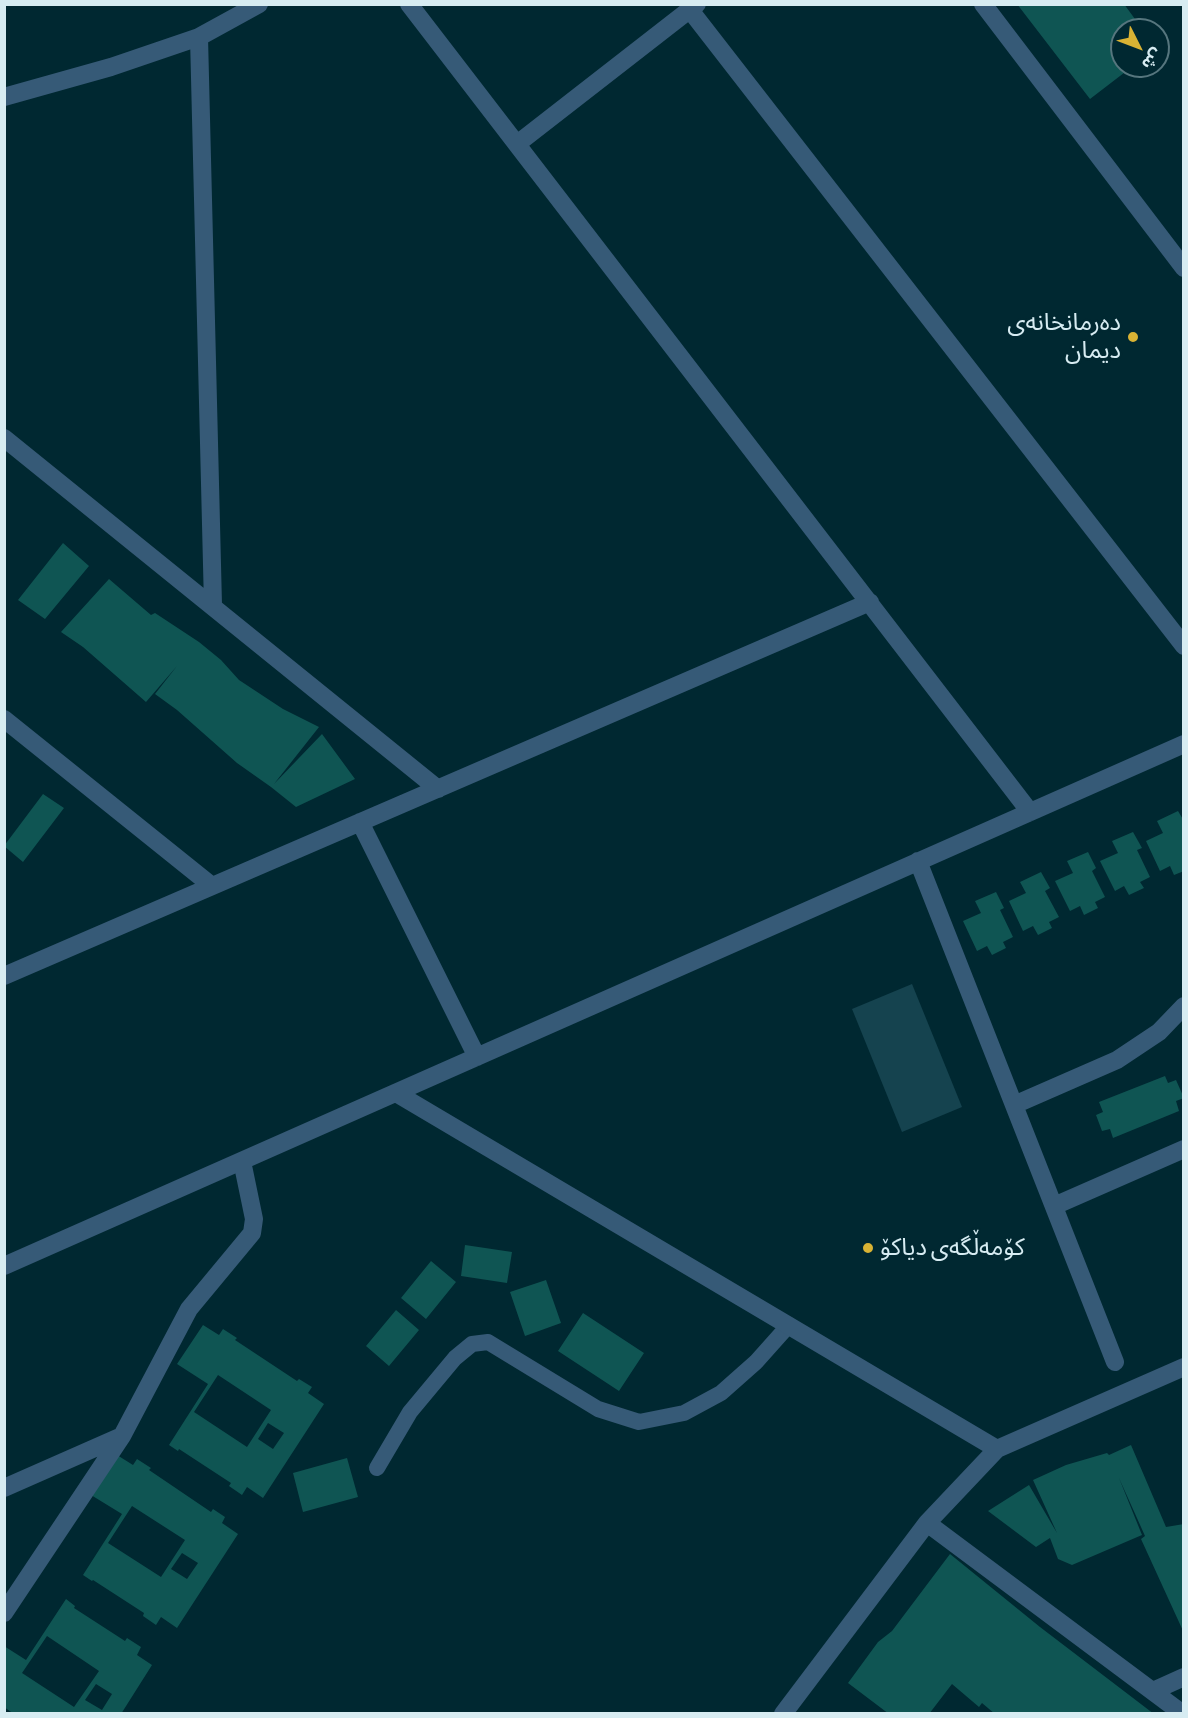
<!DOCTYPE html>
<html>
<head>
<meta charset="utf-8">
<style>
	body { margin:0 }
	#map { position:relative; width:1188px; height:1718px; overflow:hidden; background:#002831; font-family:"Alegreya Sans","Noto Sans Arabic",sans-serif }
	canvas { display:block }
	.frame { position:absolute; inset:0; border:6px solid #d7ecf2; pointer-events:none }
	.north { position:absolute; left:1110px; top:18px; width:60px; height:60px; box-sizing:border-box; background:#002831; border:2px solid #56767e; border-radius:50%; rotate:132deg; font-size:16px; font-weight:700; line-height:24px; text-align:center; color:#d7ecf2 }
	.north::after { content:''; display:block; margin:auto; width:21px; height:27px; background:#d9b334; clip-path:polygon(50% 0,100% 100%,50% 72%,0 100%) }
</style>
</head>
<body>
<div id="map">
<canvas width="1188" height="1718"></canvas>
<div class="frame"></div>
<div class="north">ش</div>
</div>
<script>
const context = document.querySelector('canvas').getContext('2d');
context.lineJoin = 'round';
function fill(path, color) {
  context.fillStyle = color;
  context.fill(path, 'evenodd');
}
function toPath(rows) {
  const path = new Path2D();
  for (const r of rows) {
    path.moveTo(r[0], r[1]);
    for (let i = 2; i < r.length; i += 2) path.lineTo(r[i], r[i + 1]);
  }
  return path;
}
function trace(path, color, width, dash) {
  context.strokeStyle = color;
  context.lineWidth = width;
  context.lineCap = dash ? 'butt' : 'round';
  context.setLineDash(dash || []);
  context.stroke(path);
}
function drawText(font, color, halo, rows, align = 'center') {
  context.font = font + ' "Alegreya Sans","Noto Sans Arabic",sans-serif';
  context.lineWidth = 4.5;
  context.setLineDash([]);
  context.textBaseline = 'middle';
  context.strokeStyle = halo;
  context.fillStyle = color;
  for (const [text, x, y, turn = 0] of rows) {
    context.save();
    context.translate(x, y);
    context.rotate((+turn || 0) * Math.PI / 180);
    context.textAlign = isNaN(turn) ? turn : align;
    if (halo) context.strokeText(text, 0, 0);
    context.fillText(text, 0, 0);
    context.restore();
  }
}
fill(toPath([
	[912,984,962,1107,902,1132,852,1009]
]), '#15434f');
fill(toPath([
	[1017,4,1124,4,1143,30,1122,30,1122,66,1133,66,1090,99],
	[63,543,89,566,45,619,18,600],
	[109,579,151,615,155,613,199,642,221,660,239,680,283,709,319,727,274,784,322,734,355,779,296,807,271,787,237,763,177,710,155,694,177,666,146,702,83,647,61,632],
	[43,794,64,808,23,862,4,846],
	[1178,811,1184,821,1184,871,1174,875,1170,866,1160,871,1146,841,1163,833,1157,821],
	[1133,832,1142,848,1137,850,1150,877,1140,882,1144,888,1129,895,1124,886,1115,891,1100,861,1118,853,1112,841],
	[1088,852,1096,868,1092,871,1105,897,1095,902,1098,908,1084,915,1080,906,1070,911,1055,881,1073,873,1067,861],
	[1041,872,1050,888,1045,891,1059,917,1049,922,1052,928,1038,935,1033,926,1023,931,1009,901,1026,893,1020,882],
	[996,892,1004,908,1000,910,1013,937,1003,942,1006,948,992,955,987,946,977,951,963,921,981,913,975,901],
	[1165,1076,1168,1083,1176,1080,1184,1098,1176,1101,1179,1111,1113,1138,1110,1129,1102,1131,1096,1115,1103,1112,1099,1102],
	[465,1245,512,1252,507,1283,461,1276],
	[431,1261,456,1282,426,1319,401,1298],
	[546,1280,561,1323,525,1336,510,1292],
	[396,1310,419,1330,389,1366,366,1346],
	[583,1313,644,1353,619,1391,558,1351],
	[203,1325,219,1335,223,1329,237,1338,235,1340,297,1381,299,1379,312,1387,308,1393,324,1404,263,1498,247,1487,242,1495,229,1486,231,1483,179,1449,178,1451,169,1445,208,1384,177,1364],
	[218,1375,271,1410,247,1447,194,1412],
	[268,1423,284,1433,273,1449,258,1439],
	[1131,1445,1166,1527,1184,1524,1184,1633,1141,1539,1145,1536,1119,1478,1142,1535,1072,1565,1058,1559,1050,1538,1036,1547,988,1511,1029,1485,1057,1533,1033,1480,1066,1465,1107,1453,1109,1455],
	[117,1455,133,1465,137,1459,151,1468,149,1470,211,1512,213,1509,225,1517,222,1523,238,1534,177,1628,161,1617,156,1625,143,1616,144,1613,93,1580,92,1581,83,1575,122,1514,91,1495],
	[132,1506,185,1540,161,1577,108,1543],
	[182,1553,198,1563,187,1579,171,1569],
	[347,1458,358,1497,303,1512,293,1473],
	[950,1554,1040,1627,1154,1714,995,1714,982,1703,979,1707,952,1684,929,1714,889,1714,848,1683,878,1642,892,1631],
	[66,1599,75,1606,74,1608,125,1641,127,1638,141,1647,137,1655,152,1665,121,1714,14,1714,4,1707,4,1646,26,1660],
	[47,1636,99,1671,74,1707,22,1673],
	[96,1684,112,1694,102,1710,85,1700]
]), '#0f5553');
trace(toPath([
	[377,1468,410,1412,455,1358,472,1344,488,1342,598,1409,639,1422,684,1413,721,1393,756,1362,789,1325]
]), '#365a77', 16);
trace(toPath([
	[409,4,1030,812],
	[983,4,1184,268],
	[690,10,1184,646],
	[199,37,213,605],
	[4,97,111,67,199,37,259,4],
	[517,144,697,4],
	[4,438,438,789],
	[4,719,212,886],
	[360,822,477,1057],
	[918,861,1115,1362],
	[4,976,870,602],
	[396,1093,997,1449],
	[1014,1105,1117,1060,1159,1032,1184,1006],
	[1054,1206,1184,1149],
	[4,1266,1184,744],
	[4,1488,122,1436,189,1309,252,1233,254,1219,242,1161],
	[927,1523,1183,1714],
	[4,1613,122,1436],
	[1153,1691,1184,1677],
	[783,1714,927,1523,997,1449,1184,1367]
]), '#365a77', 18);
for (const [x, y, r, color] of [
	[1133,337,6,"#d9b334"],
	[868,1248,6,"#d9b334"]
]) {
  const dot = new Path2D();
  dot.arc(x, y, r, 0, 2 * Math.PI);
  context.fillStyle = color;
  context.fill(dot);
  trace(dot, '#002831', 2);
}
drawText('24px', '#d7ecf2', '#002831', [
	["دەرمانخانەی",1121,323],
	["دیمان",1121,351],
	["کۆمەڵگەی دیاکۆ",880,1248,"left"]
], 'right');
</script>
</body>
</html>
